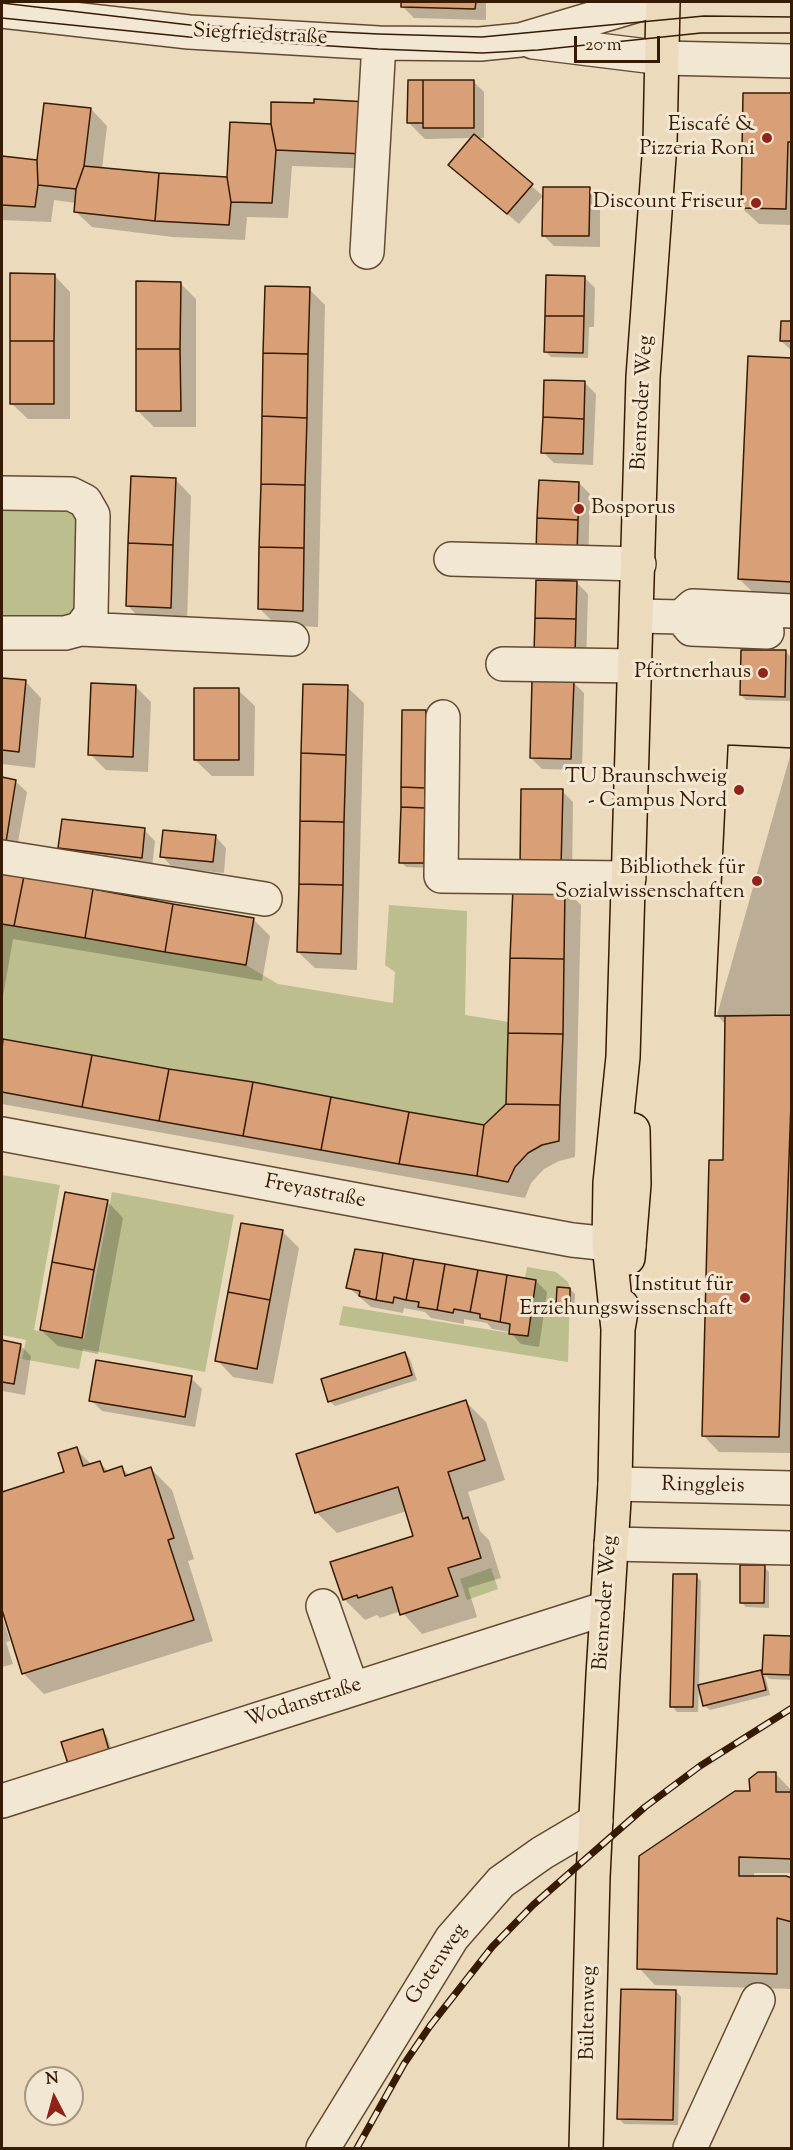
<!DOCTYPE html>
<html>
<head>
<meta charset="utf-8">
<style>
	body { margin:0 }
	#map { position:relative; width:793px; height:2150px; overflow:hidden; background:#ebdabc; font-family:"Sorts Mill Goudy",serif }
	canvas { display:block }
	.frame { position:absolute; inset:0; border:3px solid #361a03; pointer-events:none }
	.north { position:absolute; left:24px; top:2066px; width:60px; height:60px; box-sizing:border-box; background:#f2e7d3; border:2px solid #a79580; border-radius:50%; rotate:354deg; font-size:16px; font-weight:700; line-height:24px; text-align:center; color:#361a03 }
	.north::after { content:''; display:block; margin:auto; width:21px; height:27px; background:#8f2418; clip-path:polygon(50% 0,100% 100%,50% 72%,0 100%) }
	.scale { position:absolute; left:574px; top:36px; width:86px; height:27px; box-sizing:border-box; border:3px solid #361a03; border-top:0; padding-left:8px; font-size:18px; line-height:21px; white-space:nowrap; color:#361a03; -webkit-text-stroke:4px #f2e7d3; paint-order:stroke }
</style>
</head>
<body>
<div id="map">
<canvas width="793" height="2150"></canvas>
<div class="frame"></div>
<div class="north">N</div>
<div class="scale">20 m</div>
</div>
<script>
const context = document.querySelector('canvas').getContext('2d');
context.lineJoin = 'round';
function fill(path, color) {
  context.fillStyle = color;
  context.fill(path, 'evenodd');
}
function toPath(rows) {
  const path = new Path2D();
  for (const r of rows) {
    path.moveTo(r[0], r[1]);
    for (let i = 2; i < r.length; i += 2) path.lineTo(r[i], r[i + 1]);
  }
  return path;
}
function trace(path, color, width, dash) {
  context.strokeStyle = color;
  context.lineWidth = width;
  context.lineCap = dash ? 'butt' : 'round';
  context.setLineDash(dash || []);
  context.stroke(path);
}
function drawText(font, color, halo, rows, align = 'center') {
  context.font = font + ' "Sorts Mill Goudy",serif';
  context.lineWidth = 6;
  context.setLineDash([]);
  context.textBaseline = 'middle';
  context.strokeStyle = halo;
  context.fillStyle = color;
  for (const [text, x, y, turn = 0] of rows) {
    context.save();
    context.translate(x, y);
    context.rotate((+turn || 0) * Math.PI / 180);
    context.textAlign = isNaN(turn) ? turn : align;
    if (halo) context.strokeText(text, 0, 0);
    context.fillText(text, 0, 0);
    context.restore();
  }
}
fill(toPath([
	[2,504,67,507,81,520,75,616,2,619],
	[389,905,467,911,465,1015,509,1022,506,1104,484,1125,2,1038,2,924,246,965,278,984,393,1003,395,972,385,965],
	[2,1175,60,1185,34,1330,84,1339,112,1192,234,1215,205,1372,83,1349,79,1369,22,1359,26,1340,2,1335],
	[527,1267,556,1272,568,1282,570,1288,568,1362,339,1325,343,1306,528,1336,536,1280,525,1278],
	[491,1568,498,1589,467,1600,460,1579]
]), '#bcbe8d');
fill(toPath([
	[403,2,486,2,486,20,414,18,403,7],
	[473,81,484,92,484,138,476,138,543,196,519,224,461,175,473,138,425,139,408,122],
	[792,95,792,225,759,224,742,208],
	[315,104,380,169,292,166,288,218,247,217,245,240,173,237,92,227,75,211,76,203,54,200,51,222,2,220,2,158,38,162,91,109,107,126,102,169,228,179,272,125],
	[589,189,600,200,600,247,554,246,543,235],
	[54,275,70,292,70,419,28,419,11,403],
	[584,277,595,288,594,327,589,327,588,358,551,357,546,352],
	[180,283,196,299,196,427,154,427,138,411],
	[309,289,325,305,318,627,276,625,260,609],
	[792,323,792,351,781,341],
	[792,360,792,597,756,595,739,579],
	[585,383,596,394,593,465,554,463,543,452],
	[175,479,191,496,187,623,144,622,128,606],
	[579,483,590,494,588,566,549,564],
	[577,583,588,594,586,665,547,663],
	[786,652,791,657,790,701,746,700,741,695],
	[2,679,25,681,41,698,35,768,2,764],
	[573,682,584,693,582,770,542,769,531,758],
	[135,686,151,702,148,772,106,770,90,754],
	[347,687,364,703,357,970,315,968,298,952],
	[238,690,255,706,254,776,212,776,195,760],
	[425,712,431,717,429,868,406,867,401,862],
	[792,749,792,1453,719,1452,703,1435,724,1162,726,1025,717,1015],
	[2,779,15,781,27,792,16,853,2,850],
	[562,791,573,802,572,878,532,878],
	[144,830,155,841,152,868,71,859,60,848],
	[215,836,226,848,224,873,173,868,162,856],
	[2,874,253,919,270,936,262,981,13,939,2,1002],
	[565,889,581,905,575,1157,559,1161,544,1169,531,1183,525,1198,2,1104,2,1039,484,1126,508,1105],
	[107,1201,123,1218,98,1354,58,1346,41,1330],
	[283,1232,299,1248,273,1384,233,1377,217,1360],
	[536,1281,547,1292,539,1347,521,1344,510,1332,492,1329,487,1323,464,1319,464,1324,431,1318,425,1312,404,1308,403,1313,371,1307,348,1287],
	[570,1289,575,1294,574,1310,563,1310,558,1304],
	[2,1342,20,1345,31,1356,25,1395,2,1391],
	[405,1353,410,1359,417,1380,335,1406,330,1401],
	[191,1378,202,1389,195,1427,102,1411,91,1400],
	[466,1402,486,1422,505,1480,468,1492,480,1531,489,1540,501,1578,468,1588,477,1617,422,1634,401,1611,380,1618,377,1615,365,1620,344,1599,415,1537,407,1511,337,1533,316,1512],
	[76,1449,92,1465,99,1462,109,1472,122,1468,130,1476,151,1469,172,1490,194,1559,188,1561,213,1641,44,1694,23,1673,2,1605,2,1493,66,1473],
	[764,1567,769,1572,769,1608,746,1607,741,1602],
	[696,1576,701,1581,699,1686,760,1671,764,1675,765,1637,792,1638,792,1680,769,1679,765,1675,770,1695,710,1710,704,1705,699,1687,698,1712,677,1712,672,1706],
	[2,1616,10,1641,6,1642,13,1664,2,1667],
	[102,1731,107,1736,115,1759,76,1772],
	[775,1773,791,1790,792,1873,754,1873,754,1877,792,1880,792,1989,655,1985,639,1968],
	[676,1991,681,1997,678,2125,624,2124,619,2119]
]), '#0003');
const building = toPath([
	[401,2,476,2,475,9,401,7,401,2],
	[408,80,423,80,423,123,407,123,408,80],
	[423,80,474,80,474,128,423,128,423,80],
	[743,93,792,93,792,142,788,142,786,209,741,208,743,93],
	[314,99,368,102,364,154,276,150,271,124,271,102,314,103,314,99],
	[44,103,91,108,84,166,76,189,38,185,37,160,44,103],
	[230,122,271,124,276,150,272,203,231,202,227,177,230,122],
	[474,134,533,184,507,214,448,165,474,134],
	[2,156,37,160,38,185,35,207,2,205,2,156],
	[84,166,159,173,155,221,74,212,76,189,84,166],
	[159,173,227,177,231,202,229,225,155,221,159,173],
	[543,187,590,187,589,236,542,236,543,187],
	[10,273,55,274,54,341,10,341,10,273],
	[546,275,585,276,584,316,545,316,546,275],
	[136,281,181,282,180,349,136,349,136,281],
	[265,286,310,287,308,354,263,353,265,286],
	[545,316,584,316,583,353,544,352,545,316],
	[781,321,792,321,792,341,780,341,781,321],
	[10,341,54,341,54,404,10,404,10,341],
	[136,349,180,349,181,411,136,411,136,349],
	[263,353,308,354,307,418,262,416,263,353],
	[748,356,792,358,792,582,738,579,748,356],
	[544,380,585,381,584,419,543,417,544,380],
	[262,416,307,418,305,485,261,484,262,416],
	[543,417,584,419,583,454,541,453,543,417],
	[131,476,176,478,173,545,128,543,131,476],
	[539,480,579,482,578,520,537,518,539,480],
	[261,484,305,485,304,548,259,547,261,484],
	[537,518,578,520,577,555,536,554,537,518],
	[128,543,173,545,171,608,126,606,128,543],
	[259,547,304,548,303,611,258,609,259,547],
	[536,580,577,581,576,619,535,618,536,580],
	[535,618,576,619,575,654,534,653,535,618],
	[741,650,786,650,785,697,740,695,741,650],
	[2,678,26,680,19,752,2,750,2,678],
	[532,680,574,681,571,759,530,758,532,680],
	[91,683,136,685,133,757,88,755,91,683],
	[303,684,348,685,346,755,301,753,303,684],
	[194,688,239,688,239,760,194,760,194,688],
	[402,710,426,710,425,788,401,787,402,710],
	[728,745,792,748,792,1015,715,1016,728,745],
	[728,745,792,748,792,1015,715,1016,728,745],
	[301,753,346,755,344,822,300,821,301,753],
	[2,777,16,780,6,842,2,842,2,777],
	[401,787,425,788,425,808,401,807,401,787],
	[521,789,563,789,561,868,520,867,521,789],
	[401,807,425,808,424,863,399,863,401,807],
	[62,819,145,828,142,858,58,848,62,819],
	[300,821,344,822,343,885,299,884,300,821],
	[163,830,216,835,213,862,160,857,163,830],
	[2,872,24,876,14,926,2,924,2,872],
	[24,876,93,889,85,938,14,926,24,876],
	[299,884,343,885,341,954,297,952,299,884],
	[513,887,565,888,564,959,510,958,513,887],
	[93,889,173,904,165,952,85,938,93,889],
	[173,904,254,918,246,965,165,952,173,904],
	[510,958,564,959,563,1034,508,1033,510,958],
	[792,1015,792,1075,779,1437,702,1436,709,1160,723,1160,725,1016,792,1015],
	[508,1033,563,1034,560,1105,506,1104,508,1033],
	[3,1039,92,1055,82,1107,2,1092,2,1049,3,1039],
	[92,1055,169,1069,159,1121,82,1107,92,1055],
	[169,1069,253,1082,243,1136,159,1121,169,1069],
	[253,1082,331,1097,321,1150,243,1136,253,1082],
	[331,1097,409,1112,399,1164,321,1150,331,1097],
	[506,1104,560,1105,559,1141,542,1145,528,1153,515,1167,508,1182,477,1176,484,1125,506,1104],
	[409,1112,484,1125,477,1176,399,1164,409,1112],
	[65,1192,108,1200,94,1270,52,1262,65,1192],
	[241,1223,283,1230,270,1300,228,1292,241,1223],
	[355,1249,383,1253,376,1300,359,1296,360,1291,346,1288,355,1249],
	[383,1253,414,1259,406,1300,394,1297,393,1303,376,1300,383,1253],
	[414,1259,445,1264,437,1310,418,1307,419,1302,406,1300,414,1259],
	[52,1262,94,1270,82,1338,40,1330,52,1262],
	[445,1264,478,1270,470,1312,454,1309,453,1313,437,1310,445,1264],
	[478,1270,507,1275,500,1322,480,1318,480,1314,470,1312,478,1270],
	[507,1275,536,1280,528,1336,509,1334,510,1324,500,1322,507,1275],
	[557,1287,570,1288,570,1306,556,1305,557,1287],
	[228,1292,270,1300,257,1369,215,1361,228,1292],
	[2,1340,21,1344,14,1384,2,1382,2,1340],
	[405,1352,412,1375,328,1402,321,1379,405,1352],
	[96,1360,192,1376,185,1417,89,1401,96,1360],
	[466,1400,485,1460,448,1472,463,1519,468,1517,481,1558,448,1568,458,1596,400,1615,392,1587,358,1598,357,1595,343,1600,330,1562,413,1536,398,1487,315,1513,296,1454,466,1400],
	[77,1447,83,1466,100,1461,104,1472,122,1466,125,1476,151,1467,174,1538,168,1540,194,1620,22,1674,2,1610,2,1492,64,1472,58,1453,77,1447],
	[740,1565,765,1565,764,1603,740,1603,740,1565],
	[673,1574,697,1574,693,1707,670,1707,673,1574],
	[764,1635,791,1636,790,1675,762,1674,764,1635],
	[761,1670,766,1690,703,1706,698,1685,761,1670],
	[103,1729,110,1754,69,1767,61,1742,103,1729],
	[758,1772,776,1772,776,1792,792,1792,792,1859,739,1857,739,1876,786,1876,792,1878,792,1922,777,1918,777,1974,637,1969,639,1856,735,1791,750,1791,749,1779,758,1772],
	[621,1989,676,1990,673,2120,617,2119,621,1989]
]);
fill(building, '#d99f77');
trace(building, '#361a03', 1.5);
const minor = toPath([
	[2,11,189,32,379,43,480,44,520,40,648,2],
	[533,42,663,58,792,61],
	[367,252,379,43],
	[2,493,71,494,85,501,93,515,91,614,80,629,65,633,2,633],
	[451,559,639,564],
	[637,616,681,617,693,606,792,611],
	[681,617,691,629,767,632],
	[80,629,292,639],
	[503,664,636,666],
	[443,717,441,876,629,878],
	[2,857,265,899],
	[2,1134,572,1240,629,1246],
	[615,1484,792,1488],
	[611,1544,792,1548],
	[323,1606,352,1689],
	[2,1801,607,1608],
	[323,2148,452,1938,501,1882,542,1853,596,1821],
	[690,2148,758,2000]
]);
const major = toPath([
	[628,1258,634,1184,633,1130],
	[618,1329,609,1244,610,1183,623,1057,643,377,660,143,663,2],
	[586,2148,593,1877,603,1675,615,1484,618,1329,622,1306]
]);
trace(minor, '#634a31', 36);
trace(major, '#361a03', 36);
trace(minor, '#f2e7d3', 33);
trace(major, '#ebdabc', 33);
trace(toPath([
	[2,3,190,25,379,34,482,37,704,16,792,17],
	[2,18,189,37,378,49,482,53,538,50,701,33,792,33]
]), '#361a03', 1.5);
const rail = toPath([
	[357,2148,404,2064,430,2026,492,1947,533,1905,645,1807,700,1766,792,1708]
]);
trace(rail, '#361a03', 7);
trace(rail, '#f2e7d3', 4.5, [14]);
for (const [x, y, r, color] of [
	[767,138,6,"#8f2418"],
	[756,203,6,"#8f2418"],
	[579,509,6,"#8f2418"],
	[763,673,6,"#8f2418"],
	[739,790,6,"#8f2418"],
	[757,881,6,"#8f2418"],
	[745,1298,6,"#8f2418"]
]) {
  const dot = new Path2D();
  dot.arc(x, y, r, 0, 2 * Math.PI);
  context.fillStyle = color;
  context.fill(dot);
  trace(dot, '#f2e7d3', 2);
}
drawText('21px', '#361a03', '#f2e7d3', [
	["Siegfriedstraße",260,36,3],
	["Bienroder Weg",644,403,-87],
	["Freyastraße",315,1193,11],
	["Ringgleis",703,1487,1],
	["Bienroder Weg",607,1603,-86],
	["Wodanstraße",304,1704,-18],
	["Gotenweg",438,1965,-56],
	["Bültenweg",590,2013,-89]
]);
drawText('21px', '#361a03', '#f2e7d3', [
	["Eiscafé &",755,126],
	["Pizzeria Roni",755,150],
	["Discount Friseur",744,203],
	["Bosporus",591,509,"left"],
	["Pförtnerhaus",751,673],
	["TU Braunschweig",727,778],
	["- Campus Nord",727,802],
	["Bibliothek für",745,869],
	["Sozialwissenschaften",745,893],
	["Institut für",733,1286],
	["Erziehungswissenschaft",733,1310]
], 'right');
</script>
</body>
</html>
